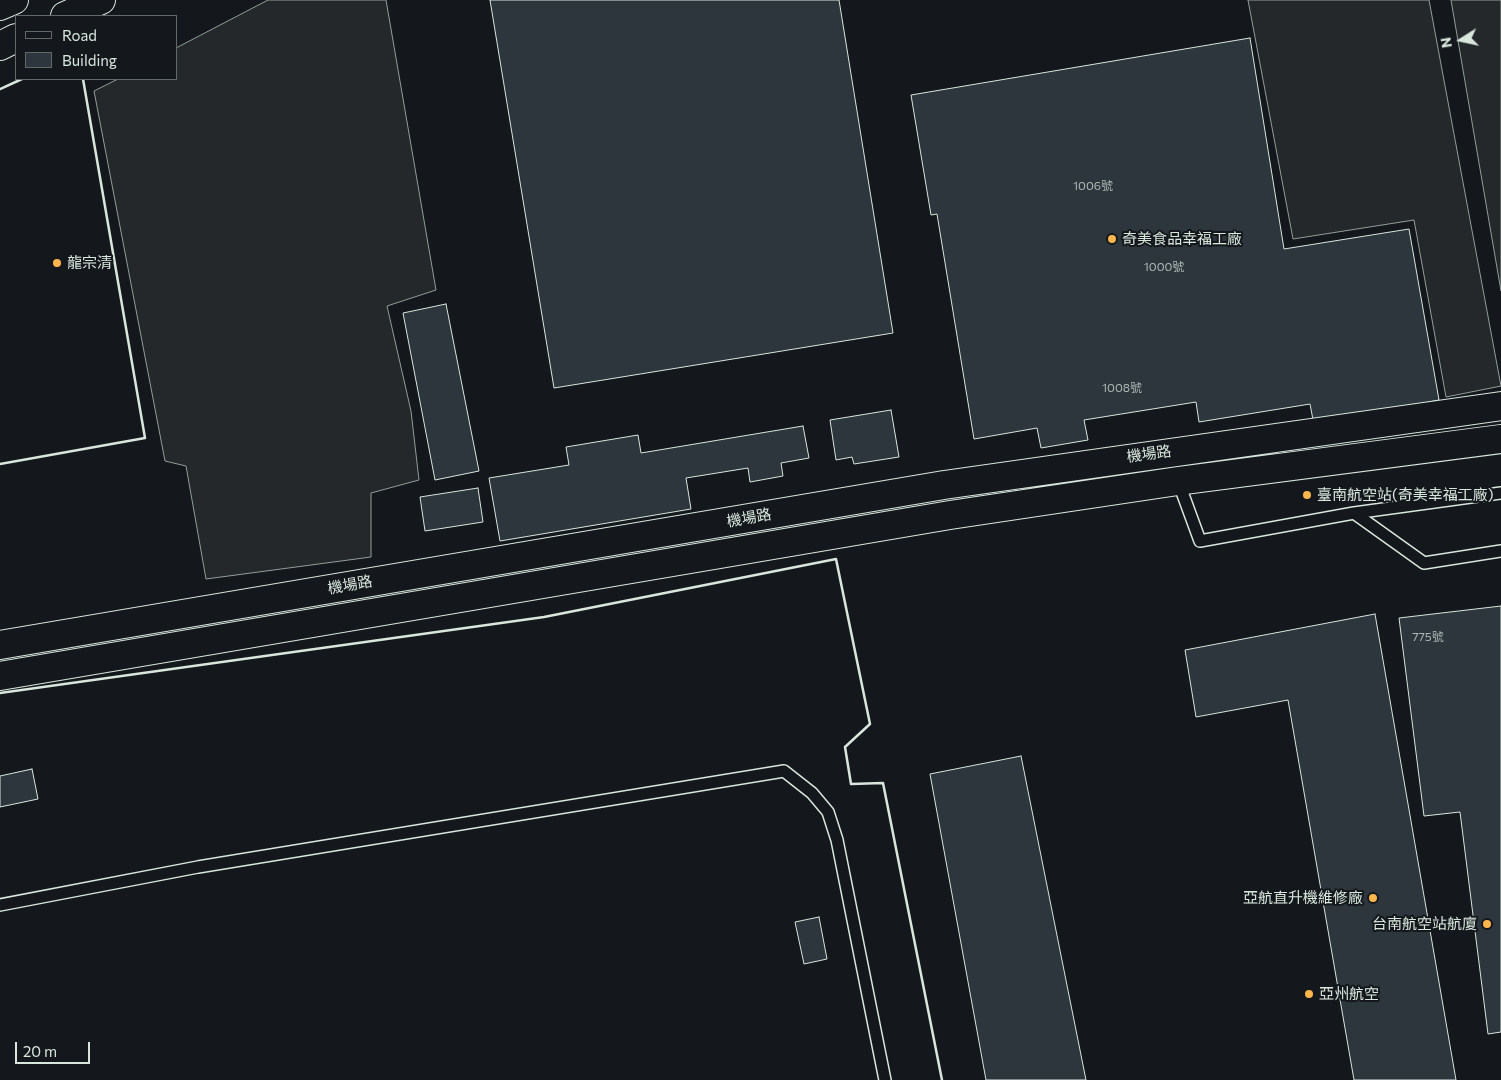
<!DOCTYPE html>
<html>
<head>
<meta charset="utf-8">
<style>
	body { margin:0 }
	#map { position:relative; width:1501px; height:1080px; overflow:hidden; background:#14181c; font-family:Commissioner,sans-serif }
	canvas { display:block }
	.legend { position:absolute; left:15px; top:15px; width:162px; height:65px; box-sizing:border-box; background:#14181c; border:1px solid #626a69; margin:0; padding:6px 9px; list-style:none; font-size:15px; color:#d8e6dc }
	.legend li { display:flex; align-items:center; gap:10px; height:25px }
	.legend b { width:25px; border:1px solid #626a69 }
	.north { position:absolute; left:1436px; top:15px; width:50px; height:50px; -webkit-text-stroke:4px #14181c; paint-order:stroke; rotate:260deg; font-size:14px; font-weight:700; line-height:20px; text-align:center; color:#d8e6dc }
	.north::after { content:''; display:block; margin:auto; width:18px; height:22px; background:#d8e6dc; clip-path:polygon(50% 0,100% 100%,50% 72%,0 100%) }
	.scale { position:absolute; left:15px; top:1042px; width:75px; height:22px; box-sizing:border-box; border:2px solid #d8e6dc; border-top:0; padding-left:6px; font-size:15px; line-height:18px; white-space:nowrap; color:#d8e6dc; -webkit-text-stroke:4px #14181c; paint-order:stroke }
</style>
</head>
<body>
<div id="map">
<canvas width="1501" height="1080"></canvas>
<ul class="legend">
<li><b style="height:6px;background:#14181c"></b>Road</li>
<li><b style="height:14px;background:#2c363c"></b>Building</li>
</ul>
<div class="north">N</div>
<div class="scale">20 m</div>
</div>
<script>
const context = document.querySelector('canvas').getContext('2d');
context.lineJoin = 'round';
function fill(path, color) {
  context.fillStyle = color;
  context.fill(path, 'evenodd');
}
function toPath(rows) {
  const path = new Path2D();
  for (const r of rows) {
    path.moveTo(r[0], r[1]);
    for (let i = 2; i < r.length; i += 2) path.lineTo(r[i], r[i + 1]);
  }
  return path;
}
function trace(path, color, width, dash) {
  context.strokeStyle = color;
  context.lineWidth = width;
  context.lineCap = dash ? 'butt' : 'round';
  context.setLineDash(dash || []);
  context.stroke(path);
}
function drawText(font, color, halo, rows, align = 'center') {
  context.font = font + ' Commissioner,"Noto Sans TC",sans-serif';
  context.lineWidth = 4;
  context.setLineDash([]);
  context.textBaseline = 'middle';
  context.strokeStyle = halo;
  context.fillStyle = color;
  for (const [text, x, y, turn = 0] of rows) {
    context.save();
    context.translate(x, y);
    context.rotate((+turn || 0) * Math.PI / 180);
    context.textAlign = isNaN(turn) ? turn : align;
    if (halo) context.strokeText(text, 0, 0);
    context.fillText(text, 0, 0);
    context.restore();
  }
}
const parking = toPath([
	[268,0,386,0,436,290,387,306,411,411,419,480,371,493,371,557,206,579,186,466,165,461,94,91,118,79,176,79,176,48,268,0],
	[1248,0,1429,0,1501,386,1446,397,1414,220,1293,239,1248,0],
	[1451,0,1501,0,1501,291,1451,0]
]);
fill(parking, '#24282b');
trace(parking, '#939e99', 1);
const building = toPath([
	[490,0,839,0,893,333,554,388,490,0],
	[1250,38,1284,249,1409,229,1439,400,1314,425,1310,404,1199,422,1196,402,1084,420,1088,440,1041,448,1037,428,974,439,937,214,931,215,911,95,1250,38],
	[446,304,479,471,435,480,403,313,446,304],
	[891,410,899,457,854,464,852,457,836,460,830,420,891,410],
	[803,426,809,458,781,463,783,476,750,482,748,468,686,478,691,509,500,541,489,478,569,465,566,447,638,435,641,453,803,426],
	[478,488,483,522,425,531,420,497,478,488],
	[1501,606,1501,1032,1488,1034,1460,812,1424,816,1399,618,1501,606],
	[1375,614,1456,1080,1354,1080,1288,700,1196,717,1185,650,1375,614],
	[1021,756,1086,1080,986,1080,930,774,1021,756],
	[32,769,38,799,0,807,0,776,32,769],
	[819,917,827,959,804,964,795,922,819,917]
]);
fill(building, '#2c363c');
trace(building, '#d8e6dc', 1);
const lane = toPath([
	[1178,481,1200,541,1354,513,1424,563,1501,551],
	[1354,513,1501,493],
	[0,905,198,867,784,771,812,793,828,812,837,840,885,1080]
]);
const secondary = toPath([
	[0,645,944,485,1501,406],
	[0,676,950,515,1178,481,1501,439]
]);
const primary = toPath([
	[0,6,14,0],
	[65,16,101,0],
	[0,46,16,38]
]);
trace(lane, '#d8e6dc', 14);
trace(secondary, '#d8e6dc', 30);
trace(primary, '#d8e6dc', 30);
trace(lane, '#14181c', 11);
trace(secondary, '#14181c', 28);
trace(primary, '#14181c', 28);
trace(toPath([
	[0,89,22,79],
	[0,464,145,438,83,79],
	[0,693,544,617,836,559,870,724,845,747,851,784,883,783,942,1080]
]), '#d8e6dc', 2.5);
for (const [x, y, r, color] of [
	[1112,239,5,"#ffb74d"],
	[57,263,5,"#ffb74d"],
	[1307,495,5,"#ffb74d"],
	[1373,898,5,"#ffb74d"],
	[1487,924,5,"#ffb74d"],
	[1309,994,5,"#ffb74d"]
]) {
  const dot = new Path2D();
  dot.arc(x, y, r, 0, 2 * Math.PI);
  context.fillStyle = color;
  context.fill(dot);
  trace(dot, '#14181c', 2);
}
drawText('12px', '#adbab4', null, [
	["1006號",1093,186],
	["1000號",1164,267],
	["1008號",1122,388],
	["775號",1428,637]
]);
drawText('15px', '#d8e6dc', '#14181c', [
	["奇美食品幸福工廠",1122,239],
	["龍宗清",67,263],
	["臺南航空站(奇美幸福工廠)",1317,495],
	["亞航直升機維修廠",1363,898,"right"],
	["台南航空站航廈",1477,924,"right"],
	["亞州航空",1319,994]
], 'left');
drawText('15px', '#d8e6dc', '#14181c', [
	["機場路",1149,454,-8],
	["機場路",749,518,-10],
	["機場路",350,585,-10]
]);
</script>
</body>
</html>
